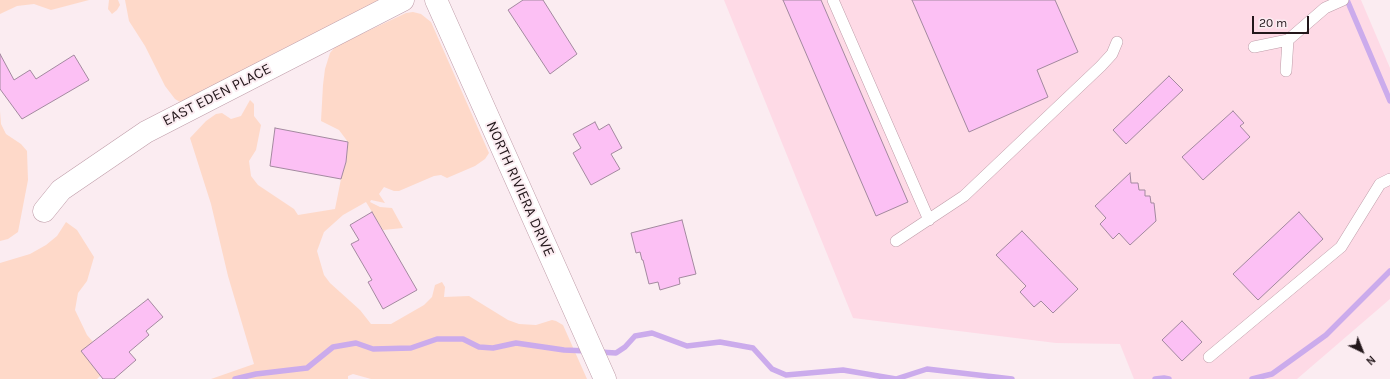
<!DOCTYPE html>
<html>
<head>
<meta charset="utf-8">
<style>
	body { margin:0 }
	#map { position:relative; width:1390px; height:379px; overflow:hidden; background:#fbecf1; font-family:Karla,sans-serif }
	canvas { display:block }
	.north { position:absolute; left:1342px; top:331px; width:40px; height:40px; -webkit-text-stroke:3px #fbecf1; paint-order:stroke; rotate:137deg; font-size:11px; font-weight:700; line-height:16px; text-align:center; color:#23171b }
	.north::after { content:''; display:block; margin:auto; width:14px; height:18px; background:#23171b; clip-path:polygon(50% 0,100% 100%,50% 72%,0 100%) }
	.scale { position:absolute; left:1252px; top:16px; width:57px; height:18px; box-sizing:border-box; border:2px solid #23171b; border-top:0; padding-left:5px; font-size:12px; line-height:14px; white-space:nowrap; color:#23171b; -webkit-text-stroke:3px #fbecf1; paint-order:stroke }
</style>
</head>
<body>
<div id="map">
<canvas width="1390" height="379"></canvas>
<div class="north">N</div>
<div class="scale">20 m</div>
</div>
<script>
const context = document.querySelector('canvas').getContext('2d');
context.lineJoin = 'round';
function fill(path, color) {
  context.fillStyle = color;
  context.fill(path, 'evenodd');
}
function toPath(rows) {
  const path = new Path2D();
  for (const r of rows) {
    path.moveTo(r[0], r[1]);
    for (let i = 2; i < r.length; i += 2) path.lineTo(r[i], r[i + 1]);
  }
  return path;
}
function trace(path, color, width, dash) {
  context.strokeStyle = color;
  context.lineWidth = width;
  context.lineCap = dash ? 'butt' : 'round';
  context.setLineDash(dash || []);
  context.stroke(path);
}
function drawText(font, color, halo, rows, align = 'center') {
  context.font = font + ' Karla,sans-serif';
  context.lineWidth = 4;
  context.setLineDash([]);
  context.textBaseline = 'middle';
  context.strokeStyle = halo;
  context.fillStyle = color;
  for (const [text, x, y, turn = 0] of rows) {
    context.save();
    context.translate(x, y);
    context.rotate((+turn || 0) * Math.PI / 180);
    context.textAlign = isNaN(turn) ? turn : align;
    if (halo) context.strokeText(text, 0, 0);
    context.fillText(text, 0, 0);
    context.restore();
  }
}
fill(toPath([
	[724,0,1361,0,1390,68,1390,299,1297,379,1134,379,1120,344,1056,343,853,318]
]), '#fedae6');
fill(toPath([
	[0,0,89,0,51,10,34,4,17,6,0,14],
	[109,0,118,0,120,5,117,10,112,14,108,9],
	[125,0,383,0,271,55,192,101,180,102,175,99,165,86,145,46,129,21],
	[413,12,421,14,431,22,489,153,485,159,475,166,447,178,441,175,434,176,399,191,394,191,384,187,379,194,385,203,371,200,370,202,380,207,392,208,403,228,383,230,366,202,343,215,324,232,317,251,324,275,330,283,360,310,371,324,391,324,424,305,432,297,435,285,442,282,445,287,444,297,469,296,508,320,519,324,536,325,552,320,556,321,563,325,587,379,371,379,353,374,348,376,348,379,211,379,254,364,228,276,211,204,190,138,206,121,216,114,222,113,231,119,241,116,250,100,254,104,254,116,261,125,256,150,249,161,251,176,258,185,294,209,298,215,335,209,341,179,346,162,348,142,339,130,321,121,323,85,325,69,330,53,336,46,406,13],
	[0,111,1,124,6,134,21,144,27,151,28,180,18,232,8,239,0,241],
	[66,222,77,230,94,257,87,281,78,293,75,310,87,335,93,342,102,374,97,379,0,379,0,263,30,254,46,245,57,236]
]), '#fed9c9');
trace(toPath([
	[1347,0,1390,101],
	[599,352,616,353,625,347,635,336,652,333,687,346,720,342,753,348,772,369,786,375,843,370,896,379,927,369,1012,379],
	[235,379,256,374,307,368,333,347,356,343,373,349,411,348,437,339,463,339,479,347,493,348,516,343,564,350,587,351],
	[1155,379,1164,378,1169,379],
	[1252,379,1272,374,1326,335,1390,271]
]), '#cbabec', 5.5);
const building = toPath([
	[523,0,543,0,577,54,550,74,508,10,523,0],
	[783,0,821,0,908,202,876,216,783,0],
	[912,0,1055,0,1078,52,1037,70,1048,97,969,132,912,0],
	[0,54,14,80,30,70,36,79,74,55,89,80,22,119,0,89,0,54],
	[1169,76,1183,90,1126,144,1113,130,1169,76],
	[1233,111,1244,123,1240,126,1250,137,1203,180,1182,157,1233,111],
	[595,122,599,130,609,124,622,148,611,154,620,169,591,185,573,153,581,148,573,134,595,122],
	[275,128,348,142,346,162,341,179,270,166,275,128],
	[1130,173,1131,183,1138,183,1139,190,1145,190,1145,196,1150,196,1151,203,1154,203,1156,221,1130,245,1119,233,1113,239,1100,224,1106,218,1095,206,1130,173],
	[372,212,417,290,383,309,368,282,372,280,351,244,359,240,350,225,372,212],
	[1299,212,1323,239,1258,300,1233,274,1299,212],
	[682,220,696,274,679,278,680,284,660,290,658,282,649,284,643,260,642,260,640,252,636,253,631,233,682,220],
	[1022,231,1078,289,1053,313,1041,301,1034,307,1020,292,1026,286,996,255,1022,231],
	[148,299,163,317,146,331,149,335,129,352,136,360,114,379,103,379,81,351,148,299],
	[1182,321,1202,342,1182,361,1162,340,1182,321]
]);
fill(building, '#fcc0f4');
trace(building, '#a3899f', 1);
const lane = toPath([
	[833,0,929,220],
	[1254,47,1288,40,1325,8,1343,0],
	[1286,71,1288,40],
	[896,241,964,196,1101,66,1112,54,1117,42],
	[1209,357,1341,247,1380,184,1390,179]
]);
const street = toPath([
	[436,0,605,379],
	[44,211,61,190,146,132,403,0]
]);
trace(lane, '#bf9da9', 12);
trace(street, '#bf9da9', 23);
trace(lane, '#fff', 11);
trace(street, '#fff', 22);
drawText('15px', '#23171b', '#fbecf1', [
	["EAST EDEN PLACE",217,95,-27],
	["NORTH RIVIERA DRIVE",520,189,66]
]);
</script>
</body>
</html>
